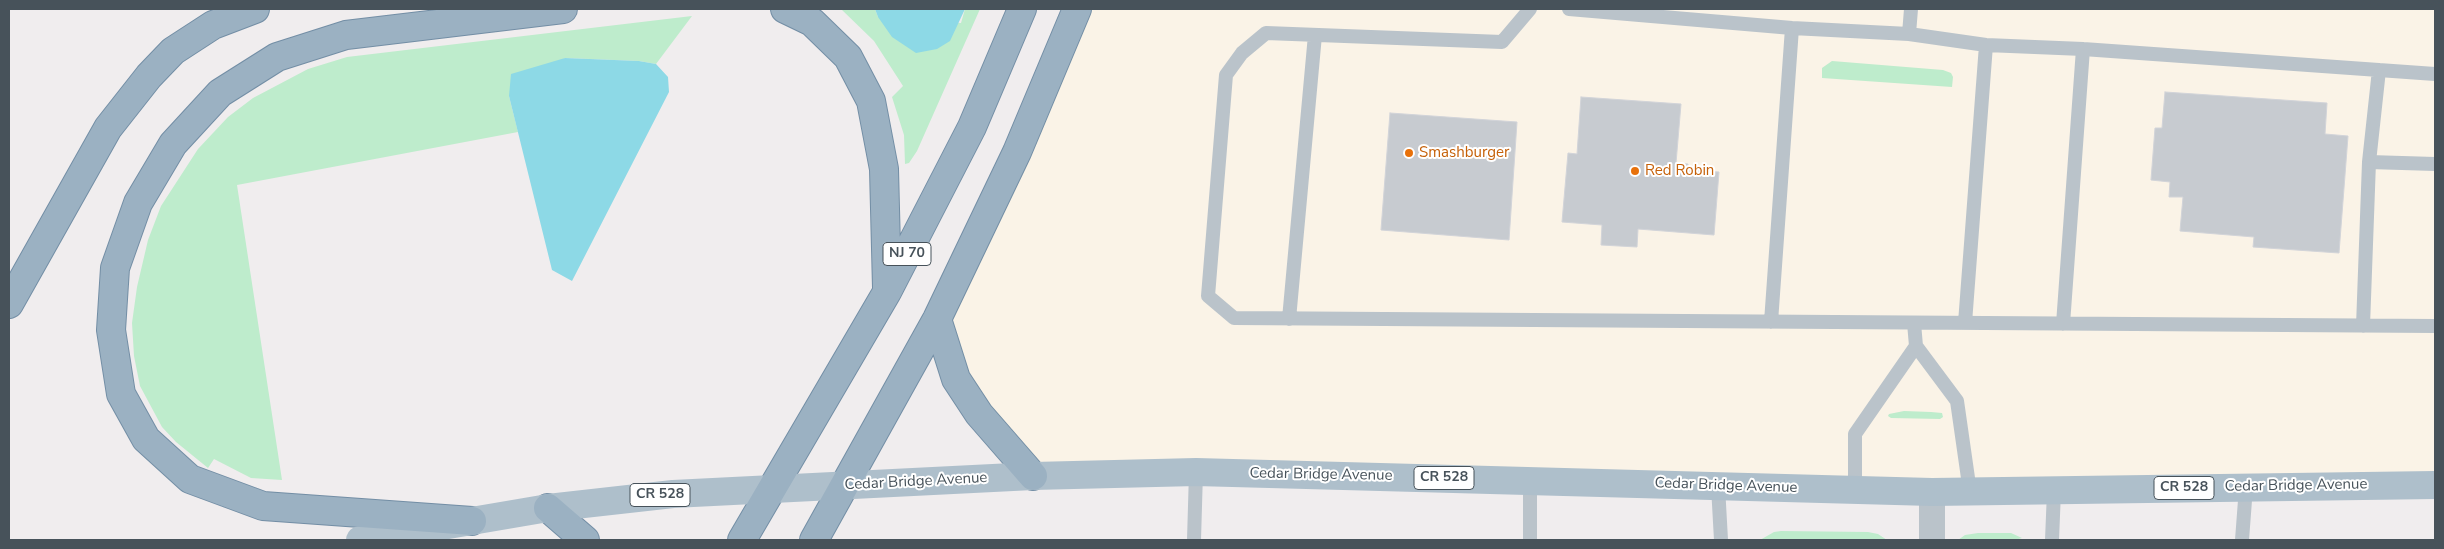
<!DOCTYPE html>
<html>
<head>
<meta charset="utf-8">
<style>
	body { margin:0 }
	#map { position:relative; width:2444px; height:549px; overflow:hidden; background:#f0edee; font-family:"Nunito Sans",sans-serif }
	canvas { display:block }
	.frame { position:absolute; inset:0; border:10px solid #47525a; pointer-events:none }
</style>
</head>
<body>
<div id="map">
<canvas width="2444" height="549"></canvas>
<div class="frame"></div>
</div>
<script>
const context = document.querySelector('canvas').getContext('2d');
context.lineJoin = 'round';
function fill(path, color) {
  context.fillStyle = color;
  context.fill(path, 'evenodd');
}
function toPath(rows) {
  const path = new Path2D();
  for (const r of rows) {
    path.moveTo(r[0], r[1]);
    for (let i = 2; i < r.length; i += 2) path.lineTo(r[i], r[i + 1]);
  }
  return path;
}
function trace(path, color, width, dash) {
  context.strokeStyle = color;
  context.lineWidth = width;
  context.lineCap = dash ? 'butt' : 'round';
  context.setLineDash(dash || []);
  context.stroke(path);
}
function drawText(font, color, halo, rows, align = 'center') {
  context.font = font + ' "Nunito Sans",sans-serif';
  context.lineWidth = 4;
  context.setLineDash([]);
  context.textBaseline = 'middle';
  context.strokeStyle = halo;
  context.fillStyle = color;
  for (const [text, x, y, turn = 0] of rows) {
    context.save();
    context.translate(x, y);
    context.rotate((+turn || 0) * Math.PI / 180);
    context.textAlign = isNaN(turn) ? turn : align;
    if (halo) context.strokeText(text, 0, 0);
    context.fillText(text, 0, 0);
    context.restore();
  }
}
fill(toPath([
	[1077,9,2435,9,2435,486,1033,476,979,414,937,319]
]), '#faf3e7');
fill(toPath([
	[841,9,875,9,878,17,961,23,965,9,980,9,917,151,909,163,905,164,904,135,892,97,903,86,874,41],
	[692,16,656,64,639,61,565,58,509,96,518,132,237,185,282,480,251,478,214,459,208,468,176,442,162,427,140,386,134,356,132,323,137,287,148,240,161,206,198,149,228,117,253,98,308,69,347,57],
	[1832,61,1943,70,1951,73,1953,77,1952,87,1822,78,1822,68],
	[1904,411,1931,412,1942,413,1943,417,1940,419,1891,418,1888,416,1889,414],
	[1781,531,1868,532,1878,534,1887,540,1760,540,1774,532],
	[1978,533,2011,533,2022,538,2015,540,1958,540,1965,535]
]), '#beeccc');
fill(toPath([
	[875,9,965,9,950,41,937,49,916,53,892,37,878,17],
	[565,58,639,61,656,64,668,77,669,92,572,281,552,270,509,96,511,74]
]), '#8dd9e6');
const building = toPath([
	[2165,92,2327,103,2325,134,2348,136,2339,253,2253,247,2254,237,2180,231,2183,197,2169,197,2170,182,2151,180,2155,128,2162,128,2165,92],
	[1581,97,1681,104,1676,163,1688,164,1688,170,1719,172,1714,235,1638,229,1637,247,1601,245,1602,225,1562,222,1568,153,1577,154,1581,97],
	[1390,113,1517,122,1509,240,1381,230,1390,113]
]);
fill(building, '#c7cbd0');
trace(building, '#d2d4d9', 1);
const trunk = toPath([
	[785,9,812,22,848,57,871,101,884,169,887,288],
	[9,304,108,128,149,76,173,51,213,25,255,9],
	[937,319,956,379,979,414,1033,476],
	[548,508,585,540],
	[472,521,263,506,190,479,146,439,121,394,111,330,115,268,138,203,173,144,220,93,277,57,346,35,563,9],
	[742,540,887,292,972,127,1022,9],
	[814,540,937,319,1017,152,1077,9]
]);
trace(trunk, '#738ea5', 30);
trace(toPath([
	[1530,9,1502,42,1266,33,1242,53,1226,75,1208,296,1234,318,2435,326],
	[1569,9,1792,28,1909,34,1986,45,2083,49,2435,74],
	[1909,34,1911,9],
	[2379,70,2369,162,2435,164],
	[1289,319,1315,35],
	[1771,322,1792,28],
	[1914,323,1916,346,1957,401,1970,492],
	[1965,323,1986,45],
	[2063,324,2083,49],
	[2363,326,2369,162],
	[1530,480,1530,540],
	[1718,486,1721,540],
	[1855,490,1855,434,1916,346],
	[1194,540,1196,472],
	[2052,540,2054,491],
	[2242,540,2246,487]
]), '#bac3ca', 14);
trace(toPath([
	[1932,540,1932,492]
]), '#bac3ca', 26);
trace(toPath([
	[360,540,548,508,673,494,1033,476,1196,472,1932,492,2435,485]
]), '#aebfcb', 28);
trace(trunk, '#9bb1c2', 28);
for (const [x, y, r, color] of [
	[1409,153,5,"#e8710a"],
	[1635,171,5,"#e8710a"]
]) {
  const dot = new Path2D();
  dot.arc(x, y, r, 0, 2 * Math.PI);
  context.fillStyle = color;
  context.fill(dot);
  trace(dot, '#fff', 2);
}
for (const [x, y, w] of [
	[907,254,48],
	[1444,478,60],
	[2184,488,60],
	[660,495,60]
]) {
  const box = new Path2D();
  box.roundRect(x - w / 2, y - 11.5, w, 23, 4);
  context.fillStyle = '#fff';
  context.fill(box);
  trace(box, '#47525a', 1);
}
drawText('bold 14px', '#47525a', null, [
	["NJ 70",907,254],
	["CR 528",1444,478],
	["CR 528",2184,488],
	["CR 528",660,495]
]);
drawText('15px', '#c56008', '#fff', [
	["Smashburger",1419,153],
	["Red Robin",1645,171]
], 'left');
drawText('15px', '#47525a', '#fff', [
	["Cedar Bridge Avenue",1321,475,1],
	["Cedar Bridge Avenue",916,482,-3],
	["Cedar Bridge Avenue",1726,486,2],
	["Cedar Bridge Avenue",2296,486,-1]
]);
</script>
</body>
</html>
